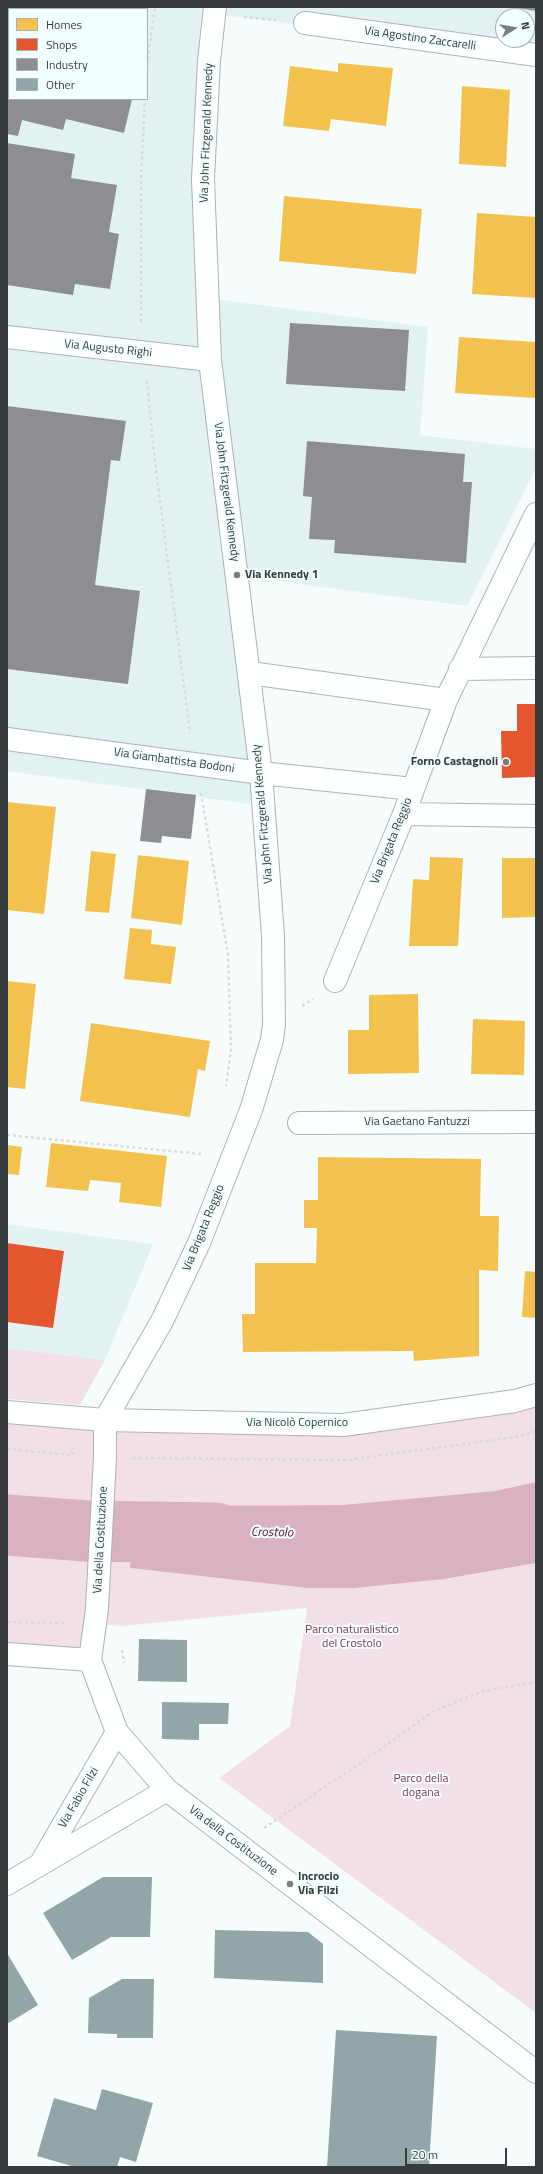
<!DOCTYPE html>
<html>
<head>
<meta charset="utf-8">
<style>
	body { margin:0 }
	#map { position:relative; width:543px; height:2174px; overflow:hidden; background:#f6fcfc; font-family:"Titillium Web",sans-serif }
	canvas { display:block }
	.frame { position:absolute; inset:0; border:8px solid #363c3d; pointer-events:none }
	.legend { position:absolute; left:8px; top:8px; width:140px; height:92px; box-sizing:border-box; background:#f3ffff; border:1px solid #a7b1b1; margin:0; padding:5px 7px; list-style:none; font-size:12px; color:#363c3d }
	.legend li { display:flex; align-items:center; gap:8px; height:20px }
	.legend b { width:20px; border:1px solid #a7b1b1 }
	.north { position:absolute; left:495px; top:8px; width:40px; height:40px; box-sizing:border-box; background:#f3ffff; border:1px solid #a7b1b1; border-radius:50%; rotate:78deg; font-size:11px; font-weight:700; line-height:16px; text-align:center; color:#363c3d }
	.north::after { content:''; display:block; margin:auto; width:14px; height:18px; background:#797f80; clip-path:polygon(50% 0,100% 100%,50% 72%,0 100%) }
	.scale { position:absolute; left:405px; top:2148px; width:102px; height:18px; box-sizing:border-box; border:2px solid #363c3d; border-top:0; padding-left:5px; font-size:12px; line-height:14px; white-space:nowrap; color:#363c3d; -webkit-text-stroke:3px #f3ffff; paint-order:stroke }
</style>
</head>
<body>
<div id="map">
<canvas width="543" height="2174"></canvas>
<div class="frame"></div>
<ul class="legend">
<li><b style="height:11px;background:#f2c14e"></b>Homes</li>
<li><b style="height:11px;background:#e4572e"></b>Shops</li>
<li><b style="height:11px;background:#8d8d92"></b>Industry</li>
<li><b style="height:11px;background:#92a6a7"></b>Other</li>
</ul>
<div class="north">N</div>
<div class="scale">20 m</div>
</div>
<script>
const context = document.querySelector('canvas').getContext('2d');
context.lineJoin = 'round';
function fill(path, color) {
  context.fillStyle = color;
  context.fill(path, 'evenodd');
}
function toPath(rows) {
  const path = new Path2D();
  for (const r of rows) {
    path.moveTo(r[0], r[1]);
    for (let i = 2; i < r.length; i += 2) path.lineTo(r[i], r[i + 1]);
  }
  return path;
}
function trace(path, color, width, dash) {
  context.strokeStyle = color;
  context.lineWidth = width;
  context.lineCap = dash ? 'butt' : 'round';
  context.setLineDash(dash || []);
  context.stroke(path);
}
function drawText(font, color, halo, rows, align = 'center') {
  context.font = font + ' "Titillium Web",sans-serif';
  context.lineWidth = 4;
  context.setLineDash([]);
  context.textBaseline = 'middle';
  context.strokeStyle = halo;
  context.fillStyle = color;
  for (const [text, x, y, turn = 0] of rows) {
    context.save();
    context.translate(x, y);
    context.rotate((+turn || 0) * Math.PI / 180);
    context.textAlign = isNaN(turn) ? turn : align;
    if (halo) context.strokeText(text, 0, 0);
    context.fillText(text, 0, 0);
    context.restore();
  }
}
fill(toPath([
	[7,7,536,7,536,55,215,14,207,298,428,327,420,435,536,449,536,468,467,606,237,576,264,806,7,771],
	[9,9,147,9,147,99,9,99],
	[503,16,527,16,527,40,503,40],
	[7,1224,153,1244,105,1360,7,1348]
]), '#e2f2f2');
fill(toPath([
	[7,1348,105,1360,80,1405,7,1399],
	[536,1395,536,1482,495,1491,342,1505,134,1506,130,1568,307,1588,355,1588,444,1579,536,1563,536,2013,219,1778,290,1726,307,1608,122,1626,96,1624,90,1660,7,1654,7,1544,75,1548,79,1502,7,1498,7,1412,343,1425]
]), '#f2dfe7');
fill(toPath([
	[536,1482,536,1563,444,1579,355,1588,307,1588,130,1568,134,1506,342,1505,495,1491],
	[7,1498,79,1502,75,1548,7,1544]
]), '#dab1c1');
fill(toPath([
	[338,63,393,68,386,126,331,119,329,131,283,126,290,66,338,72],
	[462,86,510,90,506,167,459,164],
	[284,196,422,209,416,274,279,261],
	[477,213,536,217,536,298,472,294],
	[459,337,536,342,536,398,455,393],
	[7,802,56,807,44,914,7,910],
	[91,851,116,854,109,913,85,911],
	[138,855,189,861,182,925,131,918],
	[430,857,463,858,458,946,409,946,413,879,429,880],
	[502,858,536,858,536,917,502,918],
	[130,928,152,930,151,944,176,947,171,984,124,979],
	[7,981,36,984,25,1089,7,1087],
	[418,994,419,1073,348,1074,348,1030,369,1030,369,995],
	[473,1019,525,1021,524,1075,471,1074],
	[91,1023,210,1041,205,1071,198,1069,190,1117,80,1101],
	[51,1143,167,1156,161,1207,119,1202,121,1183,90,1180,88,1191,46,1187],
	[7,1145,22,1147,19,1175,7,1174],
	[318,1157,481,1159,480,1216,499,1216,498,1271,479,1270,479,1356,414,1361,413,1351,243,1352,242,1314,255,1314,255,1263,316,1263,317,1228,304,1228,304,1200,318,1200],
	[525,1271,536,1272,536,1318,522,1317]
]), '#f2c14e');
fill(toPath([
	[517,704,536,704,536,777,502,778,501,731,517,731],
	[7,1243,64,1251,53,1328,7,1322]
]), '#e4572e');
fill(toPath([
	[24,7,76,7,82,8,23,9],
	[517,7,536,7,536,11,517,8],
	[7,20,9,20,9,64,7,63],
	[8,64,9,99,132,99,124,133,66,119,63,130,22,120,18,136,7,134],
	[7,143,75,154,71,178,117,185,109,232,119,234,110,289,75,284,73,295,7,285],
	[290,323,409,330,405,391,286,384],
	[7,406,126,421,120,461,111,460,95,585,140,591,128,684,7,669],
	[307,441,465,454,463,482,472,482,466,563,334,553,335,540,309,539,312,497,303,496],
	[146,789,196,795,191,839,162,836,161,843,140,841]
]), '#8d8d92');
trace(toPath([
	[7,1525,87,1531,216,1533]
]), '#dab1c1', 61);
fill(toPath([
	[139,1639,187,1640,187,1682,138,1681],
	[162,1702,229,1703,228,1724,199,1724,199,1740,162,1739],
	[103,1877,152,1877,150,1937,111,1937,72,1960,43,1913],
	[215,1930,308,1932,323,1944,323,1983,214,1978],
	[7,1953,38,2005,7,2024],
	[122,1979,154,1979,153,2038,117,2038,117,2034,88,2033,89,1998],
	[336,2030,437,2036,429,2167,327,2167],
	[102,2089,153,2103,136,2162,120,2157,117,2167,75,2167,37,2156,54,2098,96,2110]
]), '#92a6a7');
const street = toPath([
	[215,7,209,61,203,179,210,360,261,773,273,936,274,1024,272,1040,251,1110,199,1243,162,1321,105,1420,105,1457,97,1609,90,1660,117,1732,167,1790,536,2072],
	[305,23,536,55],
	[7,337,210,360],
	[460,669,536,668],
	[250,673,446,700,536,514],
	[7,739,261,773,413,789],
	[404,814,536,816],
	[335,981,404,814,446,700],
	[299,1123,536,1122],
	[7,1654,90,1660],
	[41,1863,117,1732],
	[7,1884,167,1790]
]);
const secondary = toPath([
	[7,1412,105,1420,343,1425,515,1401,536,1395]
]);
trace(street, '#adb2b2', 24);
trace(secondary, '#adb2b2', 24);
trace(toPath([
	[244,17,276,20],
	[147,65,155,7],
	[141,322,141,180,145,99],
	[147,381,154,454,190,733],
	[201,793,228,955,231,1049,226,1086],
	[302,1006,313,999],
	[7,1135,201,1154],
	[7,1449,72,1455],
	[72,1455,73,1447],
	[133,1458,347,1460,516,1437,536,1431],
	[7,1622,65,1623],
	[122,1650,124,1663],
	[264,1828,381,1749,434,1711,483,1691,536,1682]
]), '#d7dada', 2.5, [3, 3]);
trace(street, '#feffff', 22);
trace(secondary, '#feffff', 22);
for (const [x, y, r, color] of [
	[237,575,4,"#797f80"],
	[506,762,4,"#797f80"],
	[290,1884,4,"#797f80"]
]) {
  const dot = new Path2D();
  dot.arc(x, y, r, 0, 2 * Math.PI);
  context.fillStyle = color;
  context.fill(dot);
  trace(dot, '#f3ffff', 1.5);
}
drawText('12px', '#363c3d', '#f3ffff', [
	["Via Agostino Zaccarelli",420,39,8],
	["Via John Fitzgerald Kennedy",207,133,-88],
	["Via Augusto Righi",108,349,6],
	["Via John Fitzgerald Kennedy",226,492,83],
	["Via Giambattista Bodoni",174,761,8],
	["Via John Fitzgerald Kennedy",263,814,-95],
	["Via Brigata Reggio",392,841,-68],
	["Via Gaetano Fantuzzi",417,1122],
	["Via Brigata Reggio",204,1228,-68],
	["Via Nicolò Copernico",297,1423],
	["Via della Costituzione",101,1540,-87],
	["Via Fabio Filzi",79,1798,-60],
	["Via della Costituzione",233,1841,37]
]);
drawText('bold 12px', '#363c3d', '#f3ffff', [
	["Via Kennedy 1",245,575],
	["Forno Castagnoli",498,762,"right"],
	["Incrocio",298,1877],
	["Via Filzi",298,1891]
], 'left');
drawText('12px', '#803556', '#f3ffff', [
	["Parco naturalistico",352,1630],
	["del Crostolo",352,1644],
	["Parco della",421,1779],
	["dogana",421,1793]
]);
drawText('italic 13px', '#5f163a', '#f3ffff', [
	["Crostolo",272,1533,1]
]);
</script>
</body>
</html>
